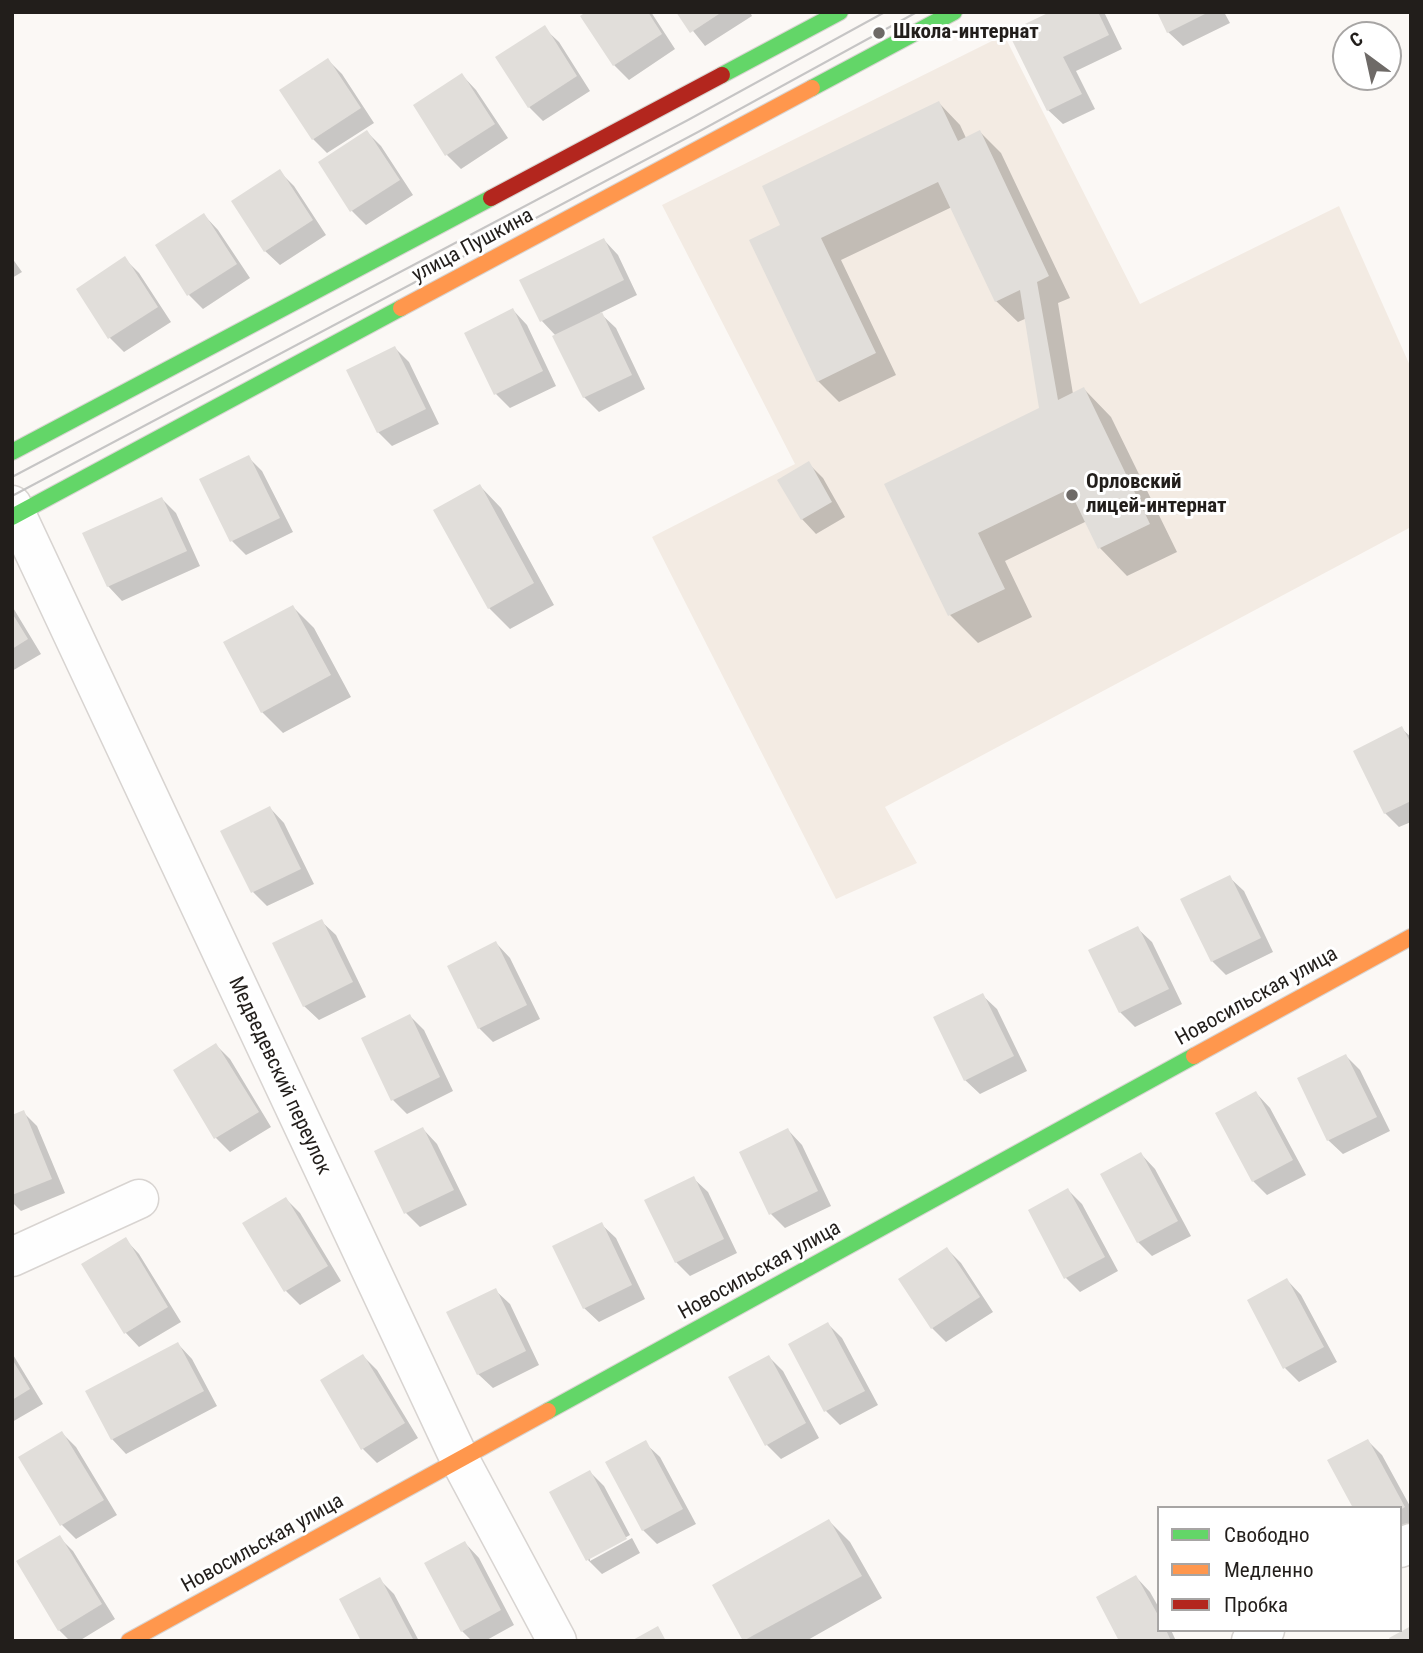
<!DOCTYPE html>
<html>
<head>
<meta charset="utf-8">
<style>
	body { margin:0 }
	#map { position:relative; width:1423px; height:1653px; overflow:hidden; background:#fbf8f5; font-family:"Roboto Condensed",sans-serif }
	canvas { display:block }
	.frame { position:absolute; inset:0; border:14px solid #221e1b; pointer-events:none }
	.legend { position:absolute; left:1157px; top:1506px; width:245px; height:126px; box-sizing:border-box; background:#fff; border:2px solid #a7a5a4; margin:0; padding:9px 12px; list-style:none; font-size:21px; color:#221e1b }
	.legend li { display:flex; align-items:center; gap:14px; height:35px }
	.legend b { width:35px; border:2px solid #a7a5a4 }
	.north { position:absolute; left:1332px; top:21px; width:70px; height:70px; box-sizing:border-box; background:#fff; border:2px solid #a7a5a4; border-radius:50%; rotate:327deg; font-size:19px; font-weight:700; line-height:28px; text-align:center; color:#221e1b }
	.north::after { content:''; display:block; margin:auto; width:24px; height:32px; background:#6e6a67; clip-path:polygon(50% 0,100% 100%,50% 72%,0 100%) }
</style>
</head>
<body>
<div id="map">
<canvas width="1423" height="1653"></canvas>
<div class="frame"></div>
<ul class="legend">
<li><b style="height:9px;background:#63d668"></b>Свободно</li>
<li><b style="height:9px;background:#ff974d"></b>Медленно</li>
<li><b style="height:9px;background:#b3261e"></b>Пробка</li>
</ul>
<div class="north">С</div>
</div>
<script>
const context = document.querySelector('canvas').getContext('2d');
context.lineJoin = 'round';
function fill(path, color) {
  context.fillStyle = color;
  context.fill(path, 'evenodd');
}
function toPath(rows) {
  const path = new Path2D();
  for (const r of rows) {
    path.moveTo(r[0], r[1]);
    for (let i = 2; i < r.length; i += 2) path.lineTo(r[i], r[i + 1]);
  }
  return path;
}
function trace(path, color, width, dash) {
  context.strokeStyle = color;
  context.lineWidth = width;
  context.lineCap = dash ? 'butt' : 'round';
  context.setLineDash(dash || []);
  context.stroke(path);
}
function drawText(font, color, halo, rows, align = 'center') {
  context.font = font + ' "Roboto Condensed",sans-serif';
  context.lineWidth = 6;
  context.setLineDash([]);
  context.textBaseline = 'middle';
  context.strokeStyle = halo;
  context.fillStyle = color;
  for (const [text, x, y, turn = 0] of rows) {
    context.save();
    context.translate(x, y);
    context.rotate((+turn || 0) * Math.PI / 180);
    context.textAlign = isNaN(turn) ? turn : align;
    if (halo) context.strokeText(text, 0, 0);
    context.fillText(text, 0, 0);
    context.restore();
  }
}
fill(toPath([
	[1004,35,1140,304,1339,206,1411,368,1411,527,885,807,917,863,836,899,652,537,795,464,662,205]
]), '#f3ebe3');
fill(toPath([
	[589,12,651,12,675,49,629,80,614,65,583,16],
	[678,12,750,12,752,16,705,46],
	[1054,12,1104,12,1122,49,1076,71,1095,109,1063,124,1048,110],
	[1159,12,1224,12,1230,23,1183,46,1168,32],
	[544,28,559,42,590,91,543,121,529,107],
	[328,60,342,74,374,123,327,153,313,139],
	[462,75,476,90,508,138,461,169,447,155],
	[939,103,960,125,966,138,980,132,1001,153,1070,298,1058,303,1073,394,1084,389,1111,417,1177,552,1127,576,1100,548,1087,521,1005,561,1032,617,978,643,950,615,887,484,1042,409,1027,318,1018,322,996,301,952,207,841,260,896,375,839,402,818,381,783,225],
	[367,132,381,146,413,195,366,225,352,211,320,162],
	[280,172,294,186,326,235,280,265,265,251],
	[204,215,218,230,250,278,203,309,189,295],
	[604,240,618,255,637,295,600,313,616,328,645,389,599,412,584,397,556,336,541,320],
	[12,258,22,272,12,278],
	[125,259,139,273,171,322,124,352,110,338,78,289],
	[513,310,527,325,556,386,510,408,496,394,466,333],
	[395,348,409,362,439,424,392,446,378,432],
	[248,457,262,471,293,532,246,555,232,541],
	[809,464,823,478,845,517,816,534,802,519],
	[480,486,501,508,554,605,510,629,489,608],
	[162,499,176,513,200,566,122,601,108,586],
	[12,606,41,654,12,671],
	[293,607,314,628,351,697,283,733,262,712],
	[1402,729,1411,737,1411,822,1399,827,1385,813],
	[270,808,284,823,314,884,267,906,253,892],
	[1229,877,1244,891,1273,952,1226,975,1212,961],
	[321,921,336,935,366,997,319,1020,304,1006],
	[1137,928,1152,942,1182,1004,1135,1027,1120,1012,1091,951],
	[496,943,510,958,540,1019,493,1042,479,1028],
	[982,995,997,1009,1027,1071,980,1094,965,1080],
	[410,1016,424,1030,453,1091,407,1114,393,1100],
	[216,1045,230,1059,271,1127,230,1152,216,1138],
	[1346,1056,1360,1070,1390,1131,1343,1154,1328,1140],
	[1256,1093,1270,1108,1306,1175,1267,1195,1253,1181],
	[23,1112,37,1126,65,1193,21,1211,12,1202,12,1116],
	[423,1129,437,1144,467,1205,420,1227,406,1213,376,1152],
	[788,1130,802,1145,831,1206,785,1228,771,1214,741,1153],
	[1141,1154,1155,1169,1191,1236,1152,1256,1138,1242],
	[693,1178,708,1192,737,1253,690,1276,676,1262],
	[1068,1190,1082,1204,1118,1271,1080,1292,1066,1278],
	[286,1199,300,1213,341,1281,300,1305,286,1291,245,1224],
	[601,1224,616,1238,645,1299,599,1322,584,1308],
	[125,1239,139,1254,181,1322,139,1347,125,1332],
	[947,1249,961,1263,993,1312,946,1342,932,1328],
	[1287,1280,1301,1295,1337,1362,1299,1382,1285,1368],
	[495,1290,510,1304,539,1365,493,1388,478,1374],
	[828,1324,842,1338,878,1405,840,1425,826,1411,790,1345],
	[178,1344,192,1359,217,1406,126,1454,112,1439,87,1392],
	[12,1353,43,1404,12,1422],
	[363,1356,377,1370,418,1438,377,1463,363,1449],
	[769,1357,783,1371,819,1438,781,1459,767,1445],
	[62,1433,76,1447,117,1515,76,1539,62,1525,21,1458],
	[1368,1441,1382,1455,1411,1508,1411,1526,1400,1531,1400,1508],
	[645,1443,660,1457,696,1524,657,1544,643,1530],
	[590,1472,604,1486,630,1535,590,1557,590,1561,632,1538,640,1553,602,1574,587,1559],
	[829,1521,850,1542,882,1598,806,1641,745,1641,714,1586],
	[59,1537,73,1551,115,1619,79,1641,70,1641,59,1630],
	[465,1543,479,1558,514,1625,485,1641,472,1641,462,1631],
	[1136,1577,1150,1592,1159,1608,1159,1630,1171,1630,1176,1641,1121,1641],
	[380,1580,394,1594,419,1641,363,1641]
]), '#0003');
fill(toPath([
	[586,12,648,12,662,34,613,66,580,16],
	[676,12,722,12,690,33],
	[1050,12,1098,12,1109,35,1063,57,1082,94,1047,111,1008,32],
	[1157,12,1209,12,1167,33],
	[545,25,577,76,528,108,495,57],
	[328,58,361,108,312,140,279,90],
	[462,73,495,124,445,156,413,105],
	[939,101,958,141,980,130,1049,276,1037,282,1058,400,1084,387,1150,524,1098,549,1069,489,978,533,1005,589,948,616,884,484,1039,408,1020,290,995,302,938,182,821,238,876,353,817,382,749,240,780,225,762,186],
	[367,130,400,180,350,212,318,162],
	[280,169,313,220,264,252,231,201],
	[204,213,237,264,187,296,155,245],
	[604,238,624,280,540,322,519,280],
	[125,256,158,307,108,339,76,289],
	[513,308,543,371,494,395,464,333],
	[602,312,632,375,583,398,552,336],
	[395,346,426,409,377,433,346,370],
	[249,455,280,518,230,542,199,479],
	[809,461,832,502,801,520,777,480],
	[480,484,534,583,488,609,433,510],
	[162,497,187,551,107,587,82,533],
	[293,605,331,675,261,713,223,642],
	[12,613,28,639,12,649],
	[1402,726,1411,744,1411,801,1384,814,1353,751],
	[270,806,301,869,251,893,220,831],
	[1230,875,1261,938,1211,962,1180,899],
	[322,919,353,982,303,1007,272,943],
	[1138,926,1169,989,1119,1013,1088,950],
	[496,941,527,1005,478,1029,447,966],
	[983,993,1014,1056,964,1081,933,1017],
	[410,1014,440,1077,391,1101,361,1038],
	[216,1043,259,1112,214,1139,173,1070],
	[1346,1054,1377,1117,1327,1141,1297,1078],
	[1256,1091,1293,1160,1252,1182,1215,1113],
	[24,1110,52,1179,12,1195,12,1115],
	[423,1127,454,1190,404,1214,374,1151],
	[788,1128,818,1191,769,1215,739,1152],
	[1141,1152,1178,1221,1137,1243,1100,1174],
	[694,1176,724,1239,675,1263,644,1200],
	[1068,1188,1105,1257,1064,1279,1028,1210],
	[286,1197,328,1266,284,1292,242,1223],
	[602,1222,632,1285,583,1309,552,1246],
	[126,1237,168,1307,124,1334,81,1264],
	[947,1247,980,1297,931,1329,898,1279],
	[1287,1278,1324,1347,1283,1369,1247,1300],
	[496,1288,526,1351,477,1375,446,1312],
	[828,1322,865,1391,824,1412,788,1344],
	[178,1342,204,1391,111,1440,85,1391],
	[363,1354,405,1423,361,1450,320,1380],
	[769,1355,806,1423,765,1446,728,1377],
	[12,1359,30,1389,12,1400],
	[62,1431,104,1500,60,1526,18,1457],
	[1368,1439,1405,1507,1400,1510,1353,1508,1327,1460],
	[646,1440,683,1509,642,1531,605,1462],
	[590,1470,627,1539,586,1561,549,1492],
	[829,1519,862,1576,743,1641,712,1585],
	[60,1535,102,1604,58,1631,16,1561],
	[465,1541,501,1610,461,1632,424,1563],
	[1136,1575,1159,1617,1159,1630,1166,1630,1171,1641,1119,1641,1096,1597],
	[380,1577,414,1641,361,1641,339,1599],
	[658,1626,666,1641,631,1641],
	[1411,1626,1411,1641,1390,1641,1389,1638]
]), '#e1deda');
const street = toPath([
	[12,505,460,1460,557,1641],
	[12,1257,139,1199],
	[1400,1548,1411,1543],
	[1251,1641,1265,1630]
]);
const fast = toPath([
	[722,75,840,12],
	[812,88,954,12],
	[12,452,491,198],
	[12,517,401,308],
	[548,1411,1194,1056]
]);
const slow = toPath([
	[401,308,812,88],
	[1194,1056,1411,937],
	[129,1641,548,1411]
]);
const jam = toPath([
	[491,198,722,75]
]);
trace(street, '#d8d4d1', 41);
trace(fast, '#d8d4d1', 18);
trace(slow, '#d8d4d1', 18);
trace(jam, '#d8d4d1', 18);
trace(street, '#fefefe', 38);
trace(fast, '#63d668', 16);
trace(slow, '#ff974d', 16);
trace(jam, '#b3261e', 16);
trace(toPath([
	[12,477,688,120,885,12],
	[12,496,698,132,917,12]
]), '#c6c5c5', 2);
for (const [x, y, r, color] of [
	[879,33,7,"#6e6a67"],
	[1072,495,7,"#6e6a67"]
]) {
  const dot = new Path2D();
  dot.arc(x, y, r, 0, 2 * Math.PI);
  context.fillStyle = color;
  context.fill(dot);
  trace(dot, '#fff', 2.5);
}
drawText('bold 21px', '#221e1b', '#fff', [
	["Школа-интернат",893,33],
	["Орловский",1086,483],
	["лицей-интернат",1086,507]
], 'left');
drawText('21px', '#221e1b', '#fff', [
	["улица Пушкина",473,246,-28],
	["Новосильская улица",1257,997,-29],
	["Медведевский переулок",279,1076,65],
	["Новосильская улица",760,1271,-29],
	["Новосильская улица",263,1544,-29]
]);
</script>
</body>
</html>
